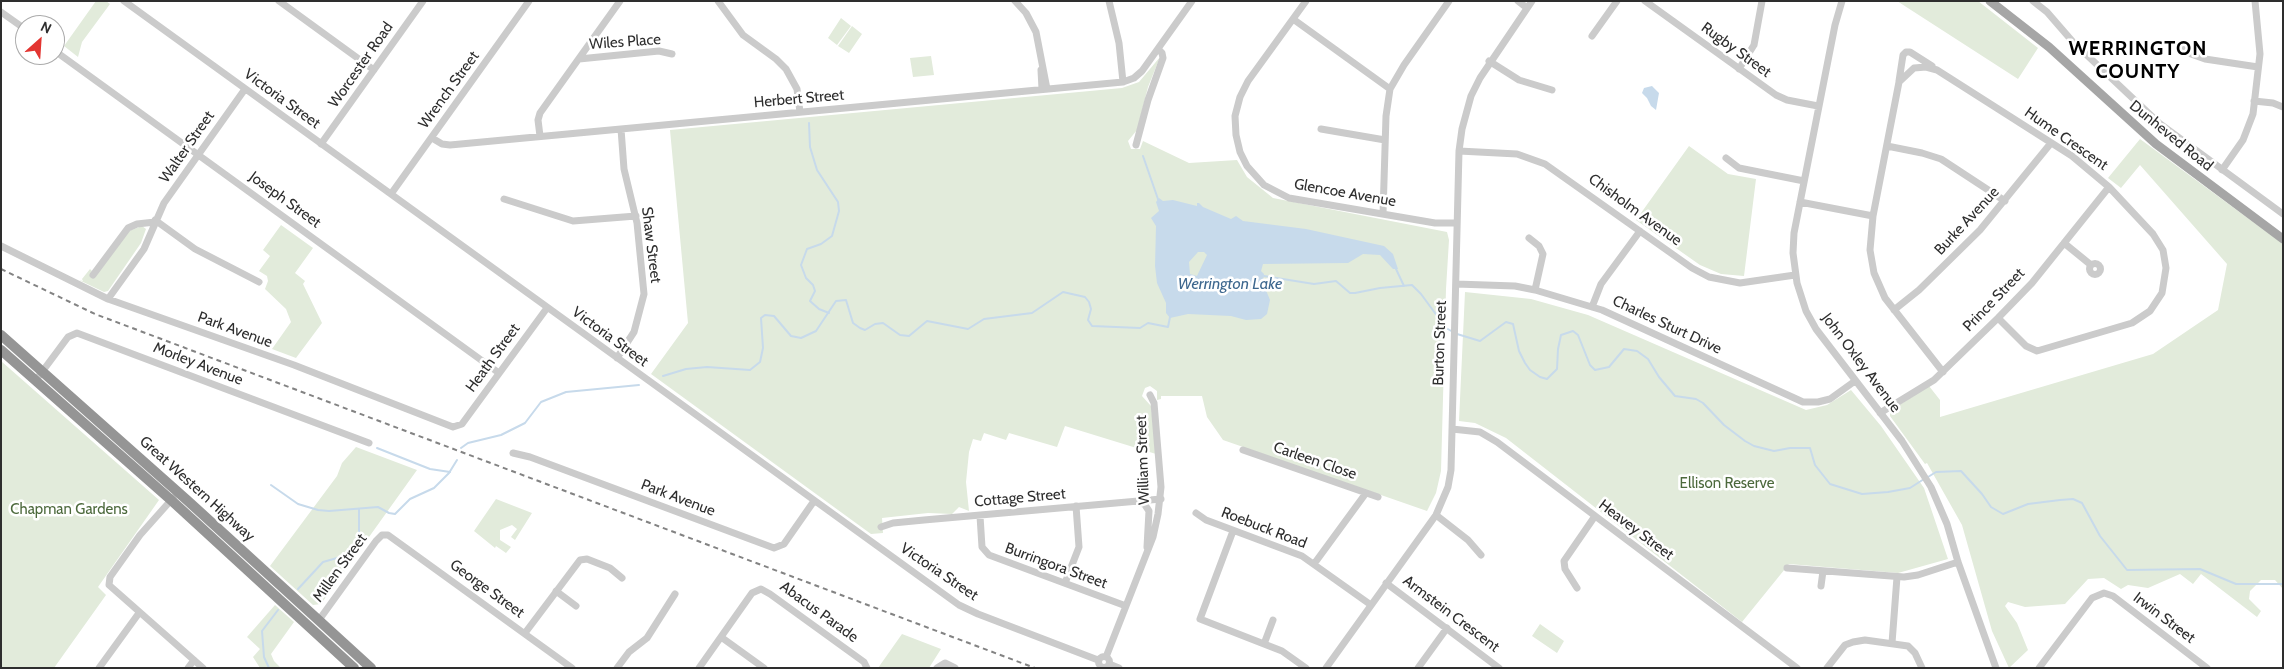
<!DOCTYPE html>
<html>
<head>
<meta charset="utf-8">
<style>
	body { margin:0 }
	#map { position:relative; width:2284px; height:669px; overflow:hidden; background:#fff; font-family:Cabin,sans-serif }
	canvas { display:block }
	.frame { position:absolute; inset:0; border:2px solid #2e2e2e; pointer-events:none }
	.north { position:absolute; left:15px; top:15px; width:50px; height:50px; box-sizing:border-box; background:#fff; border:1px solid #ababab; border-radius:50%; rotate:26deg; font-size:14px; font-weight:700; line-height:20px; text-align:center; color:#2e2e2e }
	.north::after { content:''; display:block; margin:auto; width:18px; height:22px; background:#e33531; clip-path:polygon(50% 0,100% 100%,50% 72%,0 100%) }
</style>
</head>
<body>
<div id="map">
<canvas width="2284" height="669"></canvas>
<div class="frame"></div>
<div class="north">N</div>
</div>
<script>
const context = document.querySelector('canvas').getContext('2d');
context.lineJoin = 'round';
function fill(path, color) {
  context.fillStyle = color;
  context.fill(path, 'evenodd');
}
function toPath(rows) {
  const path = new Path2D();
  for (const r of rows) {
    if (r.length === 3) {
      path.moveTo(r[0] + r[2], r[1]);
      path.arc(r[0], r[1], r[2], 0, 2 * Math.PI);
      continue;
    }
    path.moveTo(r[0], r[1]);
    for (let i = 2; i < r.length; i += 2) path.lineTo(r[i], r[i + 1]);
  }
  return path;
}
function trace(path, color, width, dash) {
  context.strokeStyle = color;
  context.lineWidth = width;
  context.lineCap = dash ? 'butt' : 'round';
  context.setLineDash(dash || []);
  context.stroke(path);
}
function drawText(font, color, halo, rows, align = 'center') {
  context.font = font + ' Cabin,sans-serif';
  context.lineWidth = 5;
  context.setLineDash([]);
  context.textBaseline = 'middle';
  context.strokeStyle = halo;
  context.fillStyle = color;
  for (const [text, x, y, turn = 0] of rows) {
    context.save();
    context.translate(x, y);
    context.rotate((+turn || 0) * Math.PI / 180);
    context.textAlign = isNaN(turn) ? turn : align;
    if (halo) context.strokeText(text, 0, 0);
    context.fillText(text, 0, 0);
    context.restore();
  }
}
fill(toPath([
	[96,1,106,1,110,4,82,42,78,57,64,46],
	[1897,1,1978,1,2038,48,2018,79],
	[841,18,851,26,837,45,828,38],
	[852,26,862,34,849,53,838,46],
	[931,56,934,75,913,77,910,58],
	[1160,57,1148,87,1137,130,1128,141,1131,149,1140,149,1143,141,1189,163,1237,160,1247,177,1273,198,1447,232,1449,240,1446,289,1441,471,1436,493,1427,511,1223,440,1207,417,1202,396,1161,396,1161,399,1157,400,1157,391,1150,386,1145,388,1142,396,1151,406,1156,454,1065,426,1057,447,1009,433,1006,440,984,433,981,441,973,439,969,452,966,482,969,511,959,507,952,514,928,513,882,518,883,533,871,534,651,374,688,323,670,130,1122,88,1139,82],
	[2140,139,2283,244,2283,589,2275,580,2261,580,2250,591,2249,599,2261,611,2257,617,2201,574,2193,584,2180,574,2148,588,2128,585,2121,589,2104,578,2088,579,2065,604,2025,607,2008,602,2005,606,2017,623,2028,650,2009,668,1992,631,1962,525,1927,463,1925,464,1890,416,1890,411,1929,386,1940,400,1940,417,2153,354,2218,310,2227,264,2140,165,2121,188,2108,178],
	[1689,146,1728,174,1756,179,1744,276,1721,274,1700,265,1636,220],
	[281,225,313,248,295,273,305,281,303,284,322,323,296,358,272,349,291,322,286,309,265,289,268,281,267,276,259,271,270,256,263,250],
	[142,226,146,229,141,243,108,291,104,292,79,280,83,281,82,279,90,269,92,271,90,274,95,277,129,231],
	[1465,292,1531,299,1588,315,1806,410,1827,405,1851,390,1881,426,1924,488,1948,559,1898,573,1789,564,1742,622,1506,438,1475,423,1459,421],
	[1,361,159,500,98,587,106,595,54,668,1,668],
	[356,447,417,470,321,604,313,605,270,566,337,476,342,463],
	[496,499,532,513,515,540,511,537,517,529,512,525,500,530,500,540,511,547,506,553,496,546,495,548,474,531],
	[275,605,294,622,271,654,274,661,281,668,260,668,253,657,260,649,247,637],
	[1540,624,1564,641,1557,653,1532,636],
	[902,634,941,649,929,668,878,668]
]), '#e2ebdb');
fill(toPath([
	[1652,86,1659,93,1656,110,1651,106,1647,98,1642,93,1644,88],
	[1159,198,1163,201,1173,200,1197,206,1197,203,1199,203,1203,207,1231,219,1236,216,1243,221,1306,229,1384,246,1393,254,1398,269,1393,269,1380,255,1363,254,1348,263,1263,264,1261,271,1264,274,1263,283,1270,300,1267,314,1261,319,1246,320,1231,316,1188,314,1170,318,1166,313,1166,303,1157,283,1155,266,1156,226,1151,218,1159,211,1156,202],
	[1198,252,1204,252,1207,255,1197,276,1190,274,1189,262]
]), '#c7daeb');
trace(toPath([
	[809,123,810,147,817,170,838,202,839,211,832,236,821,244,807,249,801,265,806,278,813,285,815,291,810,301,819,309,829,313],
	[1143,156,1159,202],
	[1396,269,1404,286],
	[1264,276,1314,284,1336,281,1350,293,1355,293,1380,288,1412,285,1421,294,1446,328,1453,332],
	[1457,334,1480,341,1506,322,1513,324,1519,351,1525,363,1530,370,1540,377,1547,379,1557,369,1558,349,1561,335,1573,331,1578,335,1590,365,1595,370,1609,367,1624,349,1637,351,1648,359,1659,377,1675,396,1696,399,1703,403,1724,425,1745,441,1754,446,1774,451,1790,448,1810,448,1815,465,1830,484,1862,494,1888,492,1910,488,1924,479],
	[663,376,686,369,707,367,750,370,760,362,763,348,761,318,765,315,774,316,791,336,801,338,816,331,836,301,846,300,853,323,860,328,865,330,875,324,883,323,900,335,909,336,927,321,968,329,984,319,1032,313,1063,292,1085,297,1089,302,1091,309,1088,320,1092,326,1140,328,1148,323,1168,327,1170,317],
	[377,448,430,469,450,472],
	[461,448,468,443,501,435,525,423,541,402,566,392,639,385],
	[1928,477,1936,472,1961,471,1982,494,1991,507,2003,514,2028,504,2060,500,2073,499,2082,503,2100,536,2127,570,2200,569,2236,584,2283,584],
	[271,485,298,504,318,510,329,511,378,507,389,513,395,514,410,499,434,488,449,473,457,460],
	[298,589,323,562,344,556,351,552,359,537,359,509],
	[269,668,264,657,262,631,278,610]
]), '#c7daeb', 2);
trace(toPath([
	[124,1,959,605,978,614,1098,660],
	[279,1,374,70],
	[718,1,743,35,776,59,786,69,797,89,800,112],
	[1015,1,1026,13,1036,32,1047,89],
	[1109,1,1119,43,1123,82],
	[1306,1,1248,81,1240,97,1235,116,1236,135,1240,152,1247,166,1264,185,1289,198,1435,223,1457,223],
	[1518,1,1527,8],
	[1645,1,1776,95,1787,100,1818,106],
	[1842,1,1835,25,1794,233,1793,253,1797,283,1806,311,1816,329,1902,441,1931,487,1947,524,1958,562,1996,668],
	[2033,1,2047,12,2073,42,2159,123,2283,214],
	[1,12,25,29],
	[1293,19,1390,89],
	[1592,36,1617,1],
	[2182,46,2191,54,2205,59,2258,67],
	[55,51,499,373],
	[579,59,659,51,672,54],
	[1489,61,1519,80,1552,90],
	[1739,69,1754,45,1762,1],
	[1041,70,1042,89],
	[1899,81,1903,55,1906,52,1910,52,1932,66],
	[2254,101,2273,103,2283,107],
	[1321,129,1385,140],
	[540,136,538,120,540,113,620,1],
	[432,138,442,144,450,145,1123,82,1134,78,1142,71,1192,1],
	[321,144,423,1],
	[1136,145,1148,100,1163,58,1162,53,1158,49],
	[1887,146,1922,153,1941,159,2005,201],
	[1459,151,1517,154,1545,164,1692,268,1709,277,1740,283,1795,275],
	[1726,158,1739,168,1804,181],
	[2222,170,2243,140,2253,114,2260,54,2255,1],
	[391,194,529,1],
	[504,199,573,221,636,216],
	[1800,202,1873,216],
	[1383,214,1386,116,1390,89,1404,65,1449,1],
	[155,220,195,249,259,282],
	[1529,238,1539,246,1543,254,1535,290],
	[2064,243,2091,265],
	[1,246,108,299,294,365,453,427,462,424,547,308],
	[2095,269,5.5],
	[93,275,128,228,137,224,155,222],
	[1456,284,1515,286,1535,290,1602,310,1803,402,1818,402,1830,399,1855,381],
	[108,299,144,249,164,203,245,89],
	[1592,307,1601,284,1640,231],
	[1894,310,1919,290,1980,230,2051,143],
	[617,358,634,332,644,294,637,223,624,169,621,129],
	[1943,372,1885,298,1874,273,1870,250,1873,216,1899,82,1914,68,1926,67,1937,70,2072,156,2109,187,2153,234,2163,250,2166,268,2162,293,2150,311,2132,323,2037,351,2026,346,1998,318],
	[36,380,68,337,77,333,369,443],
	[1880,413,1934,380,1998,318,2032,283,2109,187],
	[1452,429,1480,432,1497,442,1797,668],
	[1243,450,1378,497],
	[513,453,530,457,774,548,784,544,814,501],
	[173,498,140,535,110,577,109,585,203,668],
	[1138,501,1145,505,1149,511,1147,547],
	[1196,513,1206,520,1302,556,1371,605],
	[1436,515,1468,540,1481,555],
	[980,516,982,547,989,555,1126,606],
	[881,527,893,523,924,520,1161,499],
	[1233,531,1200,619,1282,651,1306,668],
	[1314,564,1366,493],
	[1787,568,1904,577,1918,575,1958,562],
	[1065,583,1079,547,1076,506],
	[1386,583,1499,668],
	[1821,586,1823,571],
	[1577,588,1565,569,1564,561,1595,516],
	[556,591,576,606],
	[319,620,376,541,382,535,388,535,572,668],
	[525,633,580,560,587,559,610,568,622,578],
	[721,637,764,668],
	[1892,643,1897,577],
	[1264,644,1273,620],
	[1104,662,5.5],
	[1106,657,1153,537,1158,514,1161,487,1154,403,1150,395],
	[1109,664,1119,668],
	[99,668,139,613],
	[188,668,194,660],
	[617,668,629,652,647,638,675,594],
	[699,668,752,593,761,589,770,594,864,662,867,668],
	[937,668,945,663,955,668],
	[1326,668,1436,515,1448,487,1451,470,1459,151,1462,129,1471,96,1480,78,1532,1],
	[1418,668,1447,628],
	[1827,668,1845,645,1853,642,1865,640,1908,646,1915,653,1922,668],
	[2039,668,2092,598,2104,593,2113,596,2207,668]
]), '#cbcbcb', 7);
trace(toPath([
	[1990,1,2049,47,2156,144,2283,239]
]), '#a6a6a6', 9);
trace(toPath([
	[1,335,188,501,371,668],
	[1,350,171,500,354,668]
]), '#959595', 10);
trace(toPath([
	[1,269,95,314,1035,668]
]), '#838383', 2, [5, 4]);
drawText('15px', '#2e2e2e', '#fff', [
	["Wiles Place",625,42,-4],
	["Rugby Street",1736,50,36],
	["Worcester Road",361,65,-55],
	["Wrench Street",449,90,-54],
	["Victoria Street",282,99,36],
	["Herbert Street",799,99,-5],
	["Dunheved Road",2171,136,39],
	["Hume Crescent",2066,139,35],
	["Walter Street",187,147,-55],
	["Glencoe Avenue",1345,193,10],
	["Joseph Street",285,200,36],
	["Chisholm Avenue",1635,210,36],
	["Burke Avenue",1967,221,-47],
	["Shaw Street",651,245,83],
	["Prince Street",1994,300,-46],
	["Charles Sturt Drive",1667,325,25],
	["Park Avenue",235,330,20],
	["Victoria Street",610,337,36],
	["Burton Street",1440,343,-88],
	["Heath Street",493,358,-54],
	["John Oxley Avenue",1861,363,53],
	["Morley Avenue",198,364,21],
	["William Street",1143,460,-92],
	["Carleen Close",1315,461,19],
	["Great Western Highway",197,489,42],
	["Park Avenue",678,498,21],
	["Cottage Street",1020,498,-5],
	["Roebuck Road",1264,528,21],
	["Heavey Street",1636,530,37],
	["Burringora Street",1056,566,20],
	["Millen Street",340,568,-54],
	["Victoria Street",939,572,34],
	["George Street",487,589,36],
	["Abacus Parade",819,612,36],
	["Armstein Crescent",1451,614,37],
	["Irwin Street",2164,618,37]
]);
drawText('15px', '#4c693c', '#fff', [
	["Ellison Reserve",1727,484],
	["Chapman Gardens",69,510]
]);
drawText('italic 16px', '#3d678e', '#fff', [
	["Werrington Lake",1230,284]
]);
context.letterSpacing = '1px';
drawText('bold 20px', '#000', '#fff', [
	["WERRINGTON",2138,49],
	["COUNTY",2138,72]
]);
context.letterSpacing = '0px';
</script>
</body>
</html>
